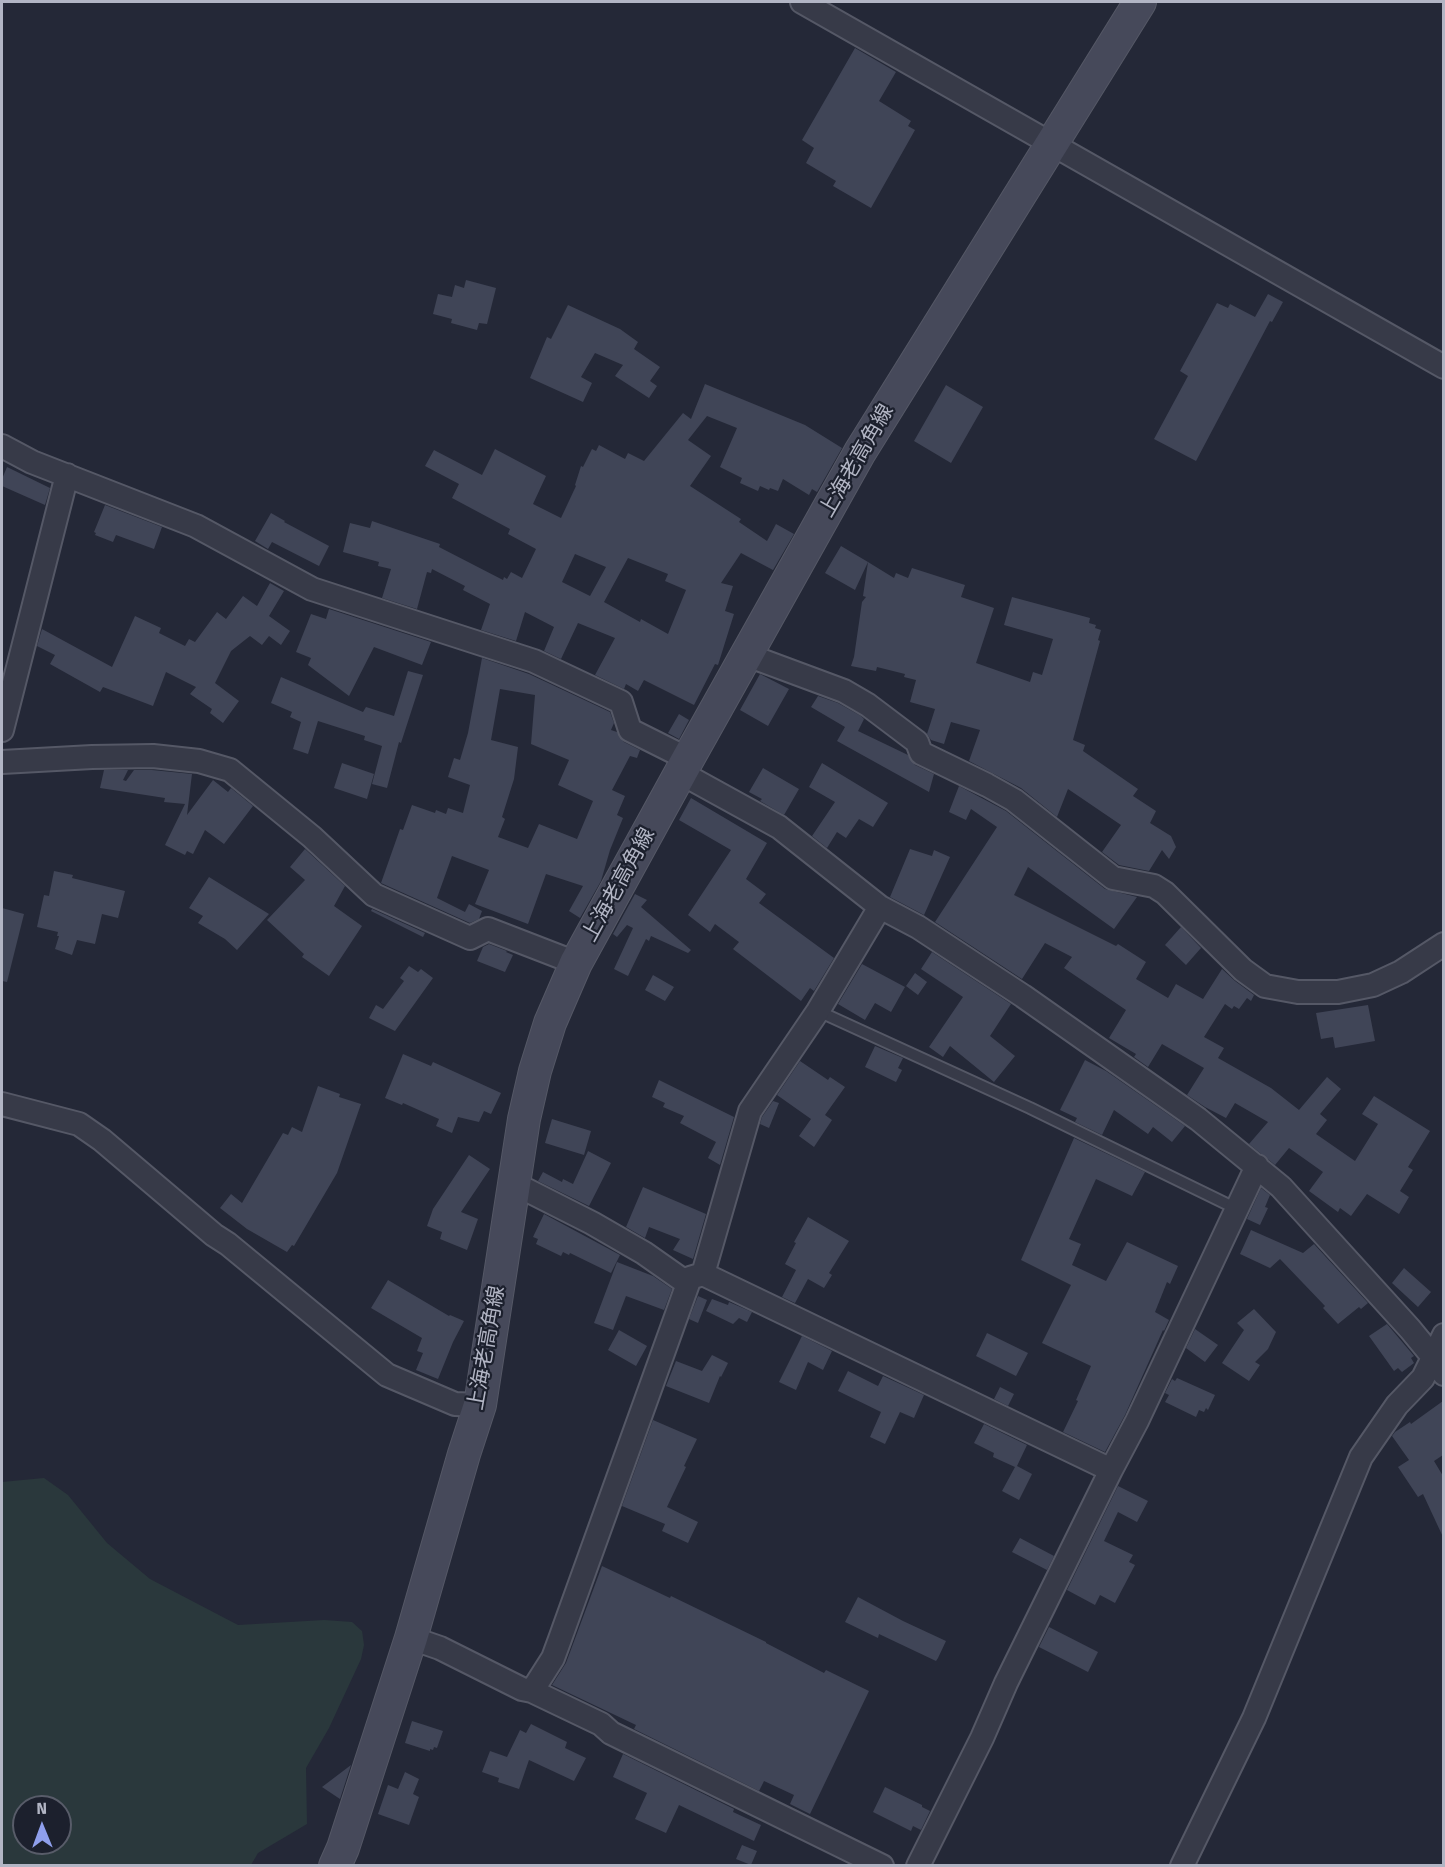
<!DOCTYPE html>
<html>
<head>
<meta charset="utf-8">
<style>
	body { margin:0 }
	#map { position:relative; width:1445px; height:1867px; overflow:hidden; background:#242837; font-family:"Fira Sans",sans-serif }
	canvas { display:block }
	.frame { position:absolute; inset:0; border:3px solid #b2b5c4; pointer-events:none }
	.north { position:absolute; left:12px; top:1795px; width:60px; height:60px; box-sizing:border-box; background:#1c202d; border:2px solid #585c69; border-radius:50%; rotate:359deg; font-size:16px; font-weight:700; line-height:24px; text-align:center; color:#b2b5c4 }
	.north::after { content:''; display:block; margin:auto; width:21px; height:27px; background:#8f9fec; clip-path:polygon(50% 0,100% 100%,50% 72%,0 100%) }
</style>
</head>
<body>
<div id="map">
<canvas width="1445" height="1867"></canvas>
<div class="frame"></div>
<div class="north">N</div>
</div>
<script>
const context = document.querySelector('canvas').getContext('2d');
context.lineJoin = 'round';
function fill(path, color) {
  context.fillStyle = color;
  context.fill(path, 'evenodd');
}
function toPath(rows) {
  const path = new Path2D();
  for (const r of rows) {
    path.moveTo(r[0], r[1]);
    for (let i = 2; i < r.length; i += 2) path.lineTo(r[i], r[i + 1]);
  }
  return path;
}
function trace(path, color, width, dash) {
  context.strokeStyle = color;
  context.lineWidth = width;
  context.lineCap = dash ? 'butt' : 'round';
  context.setLineDash(dash || []);
  context.stroke(path);
}
function drawText(font, color, halo, rows, align = 'center') {
  context.font = font + ' "Fira Sans","Noto Sans JP",sans-serif';
  context.lineWidth = 4.5;
  context.setLineDash([]);
  context.textBaseline = 'middle';
  context.strokeStyle = halo;
  context.fillStyle = color;
  for (const [text, x, y, turn = 0] of rows) {
    context.save();
    context.translate(x, y);
    context.rotate((+turn || 0) * Math.PI / 180);
    context.textAlign = isNaN(turn) ? turn : align;
    if (halo) context.strokeText(text, 0, 0);
    context.fillText(text, 0, 0);
    context.restore();
  }
}
fill(toPath([
	[44,1478,68,1495,107,1543,150,1579,238,1625,324,1620,352,1622,362,1631,364,1645,361,1659,329,1728,306,1768,307,1824,258,1853,251,1865,2,1865,2,1482],
	[24,1807,60,1807,60,1843,24,1843]
]), '#2a383c');
fill(toPath([
	[855,48,896,72,879,101,911,121,908,126,915,130,871,208,833,186,836,181,806,163,814,148,802,140],
	[466,280,496,288,487,324,479,323,477,330,451,323,452,319,433,314,438,294,452,297,455,285,464,288],
	[1268,294,1283,302,1272,322,1270,321,1196,461,1154,439,1188,376,1180,371,1217,303,1228,308,1230,304,1255,317],
	[568,305,620,329,638,342,634,349,660,367,650,381,657,386,649,398,615,376,623,365,595,353,581,377,592,383,583,402,530,378,547,337,551,339],
	[705,384,805,425,842,448,817,492,812,489,809,495,783,479,778,491,770,488,769,490,760,486,758,491,740,483,742,478,720,467,737,428,707,416,688,440,711,456,690,486,741,519,739,522,767,541,776,524,794,534,773,570,741,553,721,583,733,586,725,611,734,614,718,665,715,664,694,705,644,680,638,691,626,684,624,689,595,675,615,638,578,623,561,659,544,651,554,627,525,612,516,641,481,630,490,604,463,590,465,586,432,569,431,573,427,572,417,609,382,598,391,569,378,566,379,562,343,552,350,523,370,528,372,521,440,544,439,547,503,580,504,577,507,579,511,572,522,578,536,549,508,534,510,529,452,498,459,484,425,466,434,450,482,475,495,449,546,476,533,504,561,518,576,486,575,485,581,466,583,467,592,449,596,451,599,445,625,459,628,453,644,461,683,413,691,419],
	[575,554,606,567,590,596,562,582],
	[628,558,668,574,665,581,686,590,668,634,641,619,640,622,604,602],
	[946,385,983,407,951,463,914,441],
	[7,467,50,488,45,505,2,486,2,479],
	[105,505,162,527,154,549,116,535,113,542,95,535,96,533,94,532],
	[271,513,285,521,284,522,329,546,319,566,272,542,268,549,255,541],
	[841,546,868,562,855,590,825,573],
	[868,562,894,578,896,573,908,578,912,568,965,585,961,597,994,608,976,663,1030,682,1033,672,1042,675,1053,639,1004,625,1012,597,1090,618,1089,623,1096,625,1095,628,1101,630,1098,640,1100,641,1073,740,1085,745,1083,751,1138,789,1133,796,1156,811,1150,823,1171,836,1176,847,1169,859,1162,850,1149,871,1119,865,1102,852,1121,825,1068,789,1057,817,1021,788,969,761,980,730,951,722,944,744,931,740,927,734,935,709,910,702,916,680,904,677,905,674,877,667,876,671,851,666,854,657,862,602,866,597,863,596],
	[270,583,284,591,269,616,290,631,281,645,269,636,262,645,250,636,231,651,215,683,239,701,223,723,210,713,212,709,190,694,196,687,166,672,153,706,103,687,100,692,50,664,55,655,37,646,42,629,112,667,135,616,161,628,159,633,185,646,189,639,195,642,217,612,226,619,243,596,257,606],
	[329,609,431,642,422,665,374,647,349,696,308,665,311,658,296,652,311,614,326,619],
	[482,658,529,674,610,712,614,723,611,730,617,732,624,742,640,750,637,758,630,756,612,790,625,796,617,815,623,818,610,850,601,881,580,918,569,911,583,886,546,874,528,924,475,904,489,870,452,856,437,898,465,912,469,904,482,911,479,919,470,923,381,883,400,829,403,830,412,805,435,813,436,810,446,814,448,808,463,813,470,785,448,777,454,758,460,760,468,733],
	[500,689,535,695,531,744,569,760,558,785,593,801,577,839,539,824,528,848,498,837,505,819,502,817,514,779,518,747,491,740],
	[408,671,423,675,401,743,399,742,387,788,372,784,382,746,364,740,365,736,318,721,308,754,293,749,301,722,290,717,292,712,271,703,281,677,363,712,366,707,394,716],
	[760,674,789,689,768,726,740,710],
	[818,696,838,703,861,716,864,719,858,731,908,755,915,765,934,774,929,792,837,741,845,727,811,707],
	[679,714,689,720,679,739,668,733],
	[342,763,374,774,367,799,334,788],
	[822,763,888,803,873,827,859,819,846,838,837,832,827,848,812,836,835,802,809,787],
	[763,768,799,789,784,815,760,801,762,799,749,792],
	[104,770,128,770,123,780,126,781,134,770,152,770,192,774,187,815,213,780,228,792,231,788,253,806,224,844,205,830,193,854,187,851,185,855,165,845,185,804,164,802,165,798,100,788],
	[959,786,1006,811,1105,889,1137,897,1114,929,1028,867,1014,895,1116,946,1118,944,1146,962,1136,979,1168,998,1176,984,1203,999,1222,969,1235,981,1254,995,1251,1001,1247,998,1239,1009,1234,1006,1232,1009,1225,1004,1204,1037,1224,1048,1218,1058,1271,1088,1299,1110,1327,1077,1341,1089,1320,1114,1327,1120,1316,1134,1355,1161,1378,1124,1362,1114,1374,1096,1430,1131,1408,1167,1413,1170,1400,1191,1409,1197,1399,1214,1367,1194,1351,1216,1340,1208,1338,1212,1309,1191,1323,1172,1289,1148,1275,1165,1249,1144,1268,1122,1235,1103,1226,1118,1205,1107,1187,1095,1204,1068,1162,1044,1148,1067,1134,1057,1136,1054,1109,1038,1126,1010,1064,968,1072,957,1045,943,1022,979,935,922,997,827,971,809,966,820,949,812],
	[691,798,767,843,746,879,766,894,759,903,834,958,814,991,810,988,801,1001,733,949,739,942,715,924,710,932,688,915,731,850,679,820],
	[305,849,345,886,334,906,362,926,329,976,302,957,304,954,267,920,305,880,290,867],
	[910,849,932,856,934,850,950,857,924,915,890,897],
	[54,871,73,875,72,878,125,891,118,918,102,914,95,944,77,940,72,955,55,949,59,936,57,936,58,932,37,927,44,895,49,896],
	[209,877,269,914,237,950,225,939,198,923,203,916,189,908],
	[635,894,647,900,641,907,691,950,688,953,651,936,649,941,646,939,628,976,614,969,633,928,627,925,617,937,613,934],
	[2,908,24,914,7,982,2,981],
	[372,909,425,933,423,937,371,911],
	[1181,927,1201,948,1186,965,1165,945],
	[489,944,507,951,506,952,513,955,505,972,477,961,483,947],
	[932,952,1011,1004,990,1036,1015,1056,994,1082,950,1046,943,1057,929,1047,963,997,921,969],
	[862,964,905,987,891,1012,875,1003,865,1020,838,1004],
	[409,966,418,972,421,969,433,978,395,1031,369,1018,376,1005,383,1009,404,981,400,978],
	[915,973,927,982,918,995,906,986],
	[653,975,674,987,665,1001,645,990],
	[1368,1005,1375,1041,1335,1048,1333,1037,1321,1039,1316,1013],
	[875,1046,903,1058,898,1068,902,1070,896,1082,865,1067],
	[403,1054,431,1066,433,1062,501,1093,491,1114,484,1111,479,1122,458,1117,452,1133,436,1126,439,1119,403,1103,402,1105,385,1098],
	[1085,1060,1106,1071,1185,1126,1172,1142,1153,1127,1148,1134,1114,1110,1102,1135,1075,1122,1077,1118,1060,1110],
	[800,1061,828,1080,830,1077,845,1087,825,1115,832,1120,814,1147,799,1136,811,1119,777,1095],
	[659,1080,734,1117,720,1165,708,1158,716,1142,680,1123,684,1116,663,1107,665,1103,652,1097],
	[318,1086,340,1094,339,1097,361,1104,337,1173,294,1246,292,1245,287,1252,247,1229,220,1208,231,1194,242,1203,283,1133,288,1135,292,1127,302,1132],
	[773,1101,779,1103,769,1128,760,1124,762,1117],
	[552,1119,591,1131,584,1155,545,1143],
	[1074,1138,1145,1172,1132,1196,1096,1179,1069,1239,1081,1244,1072,1265,1106,1281,1127,1242,1178,1266,1170,1284,1167,1282,1155,1312,1169,1320,1164,1331,1163,1330,1125,1415,1105,1452,1063,1432,1078,1401,1076,1400,1091,1366,1042,1343,1071,1285,1021,1260],
	[588,1151,611,1163,589,1206,538,1181,543,1172,562,1182,563,1179,573,1184],
	[469,1155,490,1169,461,1212,478,1219,467,1250,440,1239,442,1232,427,1226,433,1209],
	[643,1187,706,1214,693,1259,673,1250,680,1239,649,1227,645,1238,626,1227],
	[1261,1188,1270,1195,1265,1207,1268,1208,1260,1225,1247,1219],
	[544,1214,620,1255,611,1273,570,1253,569,1255,563,1252,561,1256,536,1244,538,1239,533,1237],
	[808,1217,849,1241,829,1273,832,1275,824,1288,808,1279,795,1303,782,1297,796,1270,785,1264,796,1243,794,1242],
	[1251,1230,1303,1253,1314,1244,1368,1303,1361,1309,1359,1307,1338,1324,1323,1308,1325,1306,1280,1259,1270,1268,1240,1254],
	[617,1262,653,1276,672,1289,664,1310,626,1296,613,1330,594,1323],
	[1404,1268,1431,1292,1418,1307,1392,1283],
	[388,1280,449,1316,450,1315,464,1321,453,1342,438,1379,416,1370,423,1353,417,1351,422,1338,371,1308],
	[698,1296,707,1300,698,1323,689,1319],
	[712,1299,728,1305,729,1302,752,1312,747,1322,739,1318,733,1324,706,1311],
	[1254,1309,1276,1332,1268,1349,1255,1362,1260,1365,1249,1381,1222,1363,1244,1330,1237,1323],
	[1387,1324,1414,1356,1411,1358,1414,1363,1402,1372,1398,1368,1394,1371,1369,1336],
	[1195,1329,1218,1345,1205,1362,1186,1348],
	[619,1330,647,1346,636,1366,608,1350],
	[987,1333,1028,1353,1016,1376,976,1356],
	[802,1336,832,1351,823,1370,808,1362,796,1390,779,1382],
	[712,1355,728,1363,721,1377,720,1376,709,1403,666,1386,676,1361,702,1371],
	[848,1371,878,1386,883,1376,924,1395,914,1418,900,1412,885,1444,870,1437,881,1412,838,1391],
	[1177,1378,1215,1395,1208,1410,1206,1408,1204,1412,1199,1410,1196,1417,1165,1402,1169,1395,1165,1393,1172,1379,1175,1381],
	[1000,1387,1014,1394,1008,1406,994,1399],
	[1443,1401,1443,1455,1434,1461,1443,1476,1443,1537,1423,1494,1418,1497,1398,1467,1409,1460,1392,1436,1395,1432,1410,1422,1411,1424],
	[653,1420,697,1439,684,1466,686,1467,667,1507,698,1522,688,1543,662,1531,665,1524,622,1506],
	[984,1424,1027,1445,1017,1466,1032,1474,1019,1500,1002,1491,1015,1467,993,1457,994,1453,974,1443],
	[1118,1486,1148,1501,1137,1522,1118,1512,1104,1541,1133,1555,1129,1562,1135,1565,1115,1603,1100,1595,1095,1605,1067,1590],
	[1020,1538,1054,1556,1047,1570,1012,1552],
	[602,1566,670,1598,671,1596,766,1642,766,1643,824,1673,826,1670,869,1691,810,1814,790,1804,794,1795,764,1781,759,1791,634,1729,636,1725,552,1685,566,1663],
	[858,1597,903,1621,946,1641,938,1658,936,1661,879,1634,878,1638,845,1622],
	[1049,1627,1098,1652,1088,1672,1039,1647],
	[412,1721,443,1731,437,1748,434,1747,433,1750,430,1749,430,1751,405,1743],
	[531,1724,567,1742,565,1748,586,1758,574,1781,529,1760,519,1789,498,1782,499,1778,482,1772,490,1751,507,1757,520,1730,526,1733],
	[623,1754,734,1809,733,1812,761,1825,754,1841,679,1805,666,1833,635,1819,647,1793,613,1777],
	[351,1765,340,1799,322,1787],
	[405,1772,419,1779,413,1794,419,1797,409,1825,378,1814,388,1785,398,1789],
	[885,1787,922,1805,922,1807,930,1811,921,1830,913,1826,911,1831,873,1812],
	[742,1845,757,1851,751,1865,736,1859]
]), '#404557');
const lane = toPath([
	[818,1011,1030,1108,1237,1209]
]);
const street = toPath([
	[802,2,1444,367],
	[2,446,32,462,196,526,312,589,534,661,621,702,630,730,688,759],
	[747,655,844,691,868,705,917,742,921,753,987,785,1014,800,1113,878,1154,886,1165,893,1243,970,1265,986,1298,992,1338,992,1373,985,1401,972,1444,944],
	[2,730,67,475],
	[2,762,92,757,153,756,199,761,230,770,312,837,374,895,470,938,488,929,576,963],
	[681,773,779,827,880,907,918,927,1023,996,1198,1119,1281,1187,1410,1329,1433,1357,1444,1374],
	[2,1104,79,1124,102,1140,214,1235,228,1244,387,1375,455,1404,480,1405],
	[513,1183,592,1223,644,1253,681,1279,688,1282],
	[703,1274,750,1111,818,1011,880,907],
	[411,1638,440,1648,522,1689,532,1691,601,1724,611,1733,882,1866],
	[532,1691,553,1658,560,1639,690,1278,703,1274,1111,1470],
	[918,1866,982,1738,1006,1683,1111,1470,1137,1421,1257,1166],
	[1182,1866,1254,1718,1361,1457,1397,1405,1423,1378,1444,1335]
]);
const secondary = toPath([
	[335,1866,343,1848,411,1638,464,1454,480,1405,524,1119,535,1071,550,1023,576,963,688,759,860,452,1140,2]
]);
trace(lane, '#555866', 14);
trace(street, '#555866', 26);
trace(secondary, '#555866', 34);
trace(lane, '#373a48', 10);
trace(street, '#373a48', 22);
trace(secondary, '#46495a', 32);
drawText('21px', '#b2b5c4', '#1c202d', [
	["上海老高角線",857,461,-60],
	["上海老高角線",619,885,-61],
	["上海老高角線",487,1348,-80]
]);
</script>
</body>
</html>
